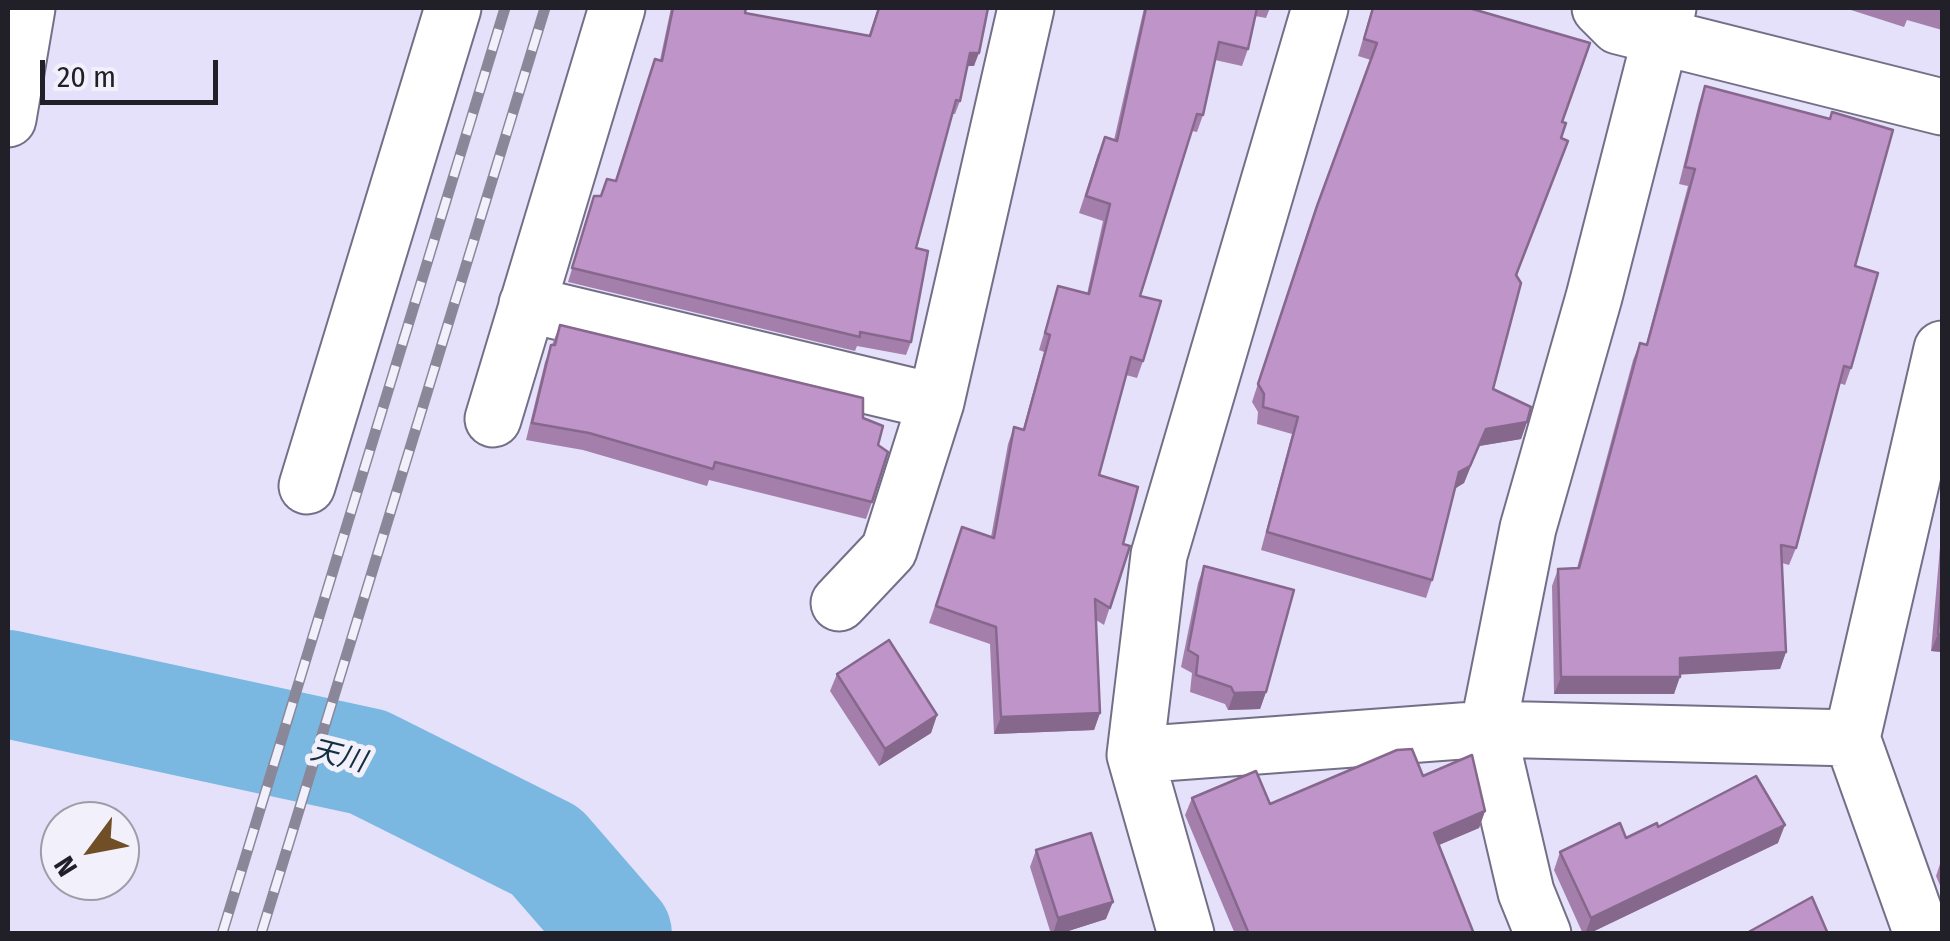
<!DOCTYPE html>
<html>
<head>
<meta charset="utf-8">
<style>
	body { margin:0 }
	#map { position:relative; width:1950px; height:941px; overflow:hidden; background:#e5e1fb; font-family:"Fira Sans Condensed",sans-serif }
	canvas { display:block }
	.frame { position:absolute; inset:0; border:10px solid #211f28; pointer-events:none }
	.north { position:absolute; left:40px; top:801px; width:100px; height:100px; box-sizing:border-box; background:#f2f0fb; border:2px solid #9e9ca7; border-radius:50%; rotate:238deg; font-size:28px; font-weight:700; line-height:40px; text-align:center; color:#211f28 }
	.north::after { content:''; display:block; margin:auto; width:35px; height:45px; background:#704e26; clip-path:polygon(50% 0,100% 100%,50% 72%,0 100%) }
	.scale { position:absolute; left:40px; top:60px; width:178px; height:45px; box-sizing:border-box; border:5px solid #211f28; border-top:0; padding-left:12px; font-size:30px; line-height:35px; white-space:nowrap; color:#211f28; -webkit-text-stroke:8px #f2f0fb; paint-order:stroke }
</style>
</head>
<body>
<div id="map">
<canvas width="1950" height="941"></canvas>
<div class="frame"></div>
<div class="north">N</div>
<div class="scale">20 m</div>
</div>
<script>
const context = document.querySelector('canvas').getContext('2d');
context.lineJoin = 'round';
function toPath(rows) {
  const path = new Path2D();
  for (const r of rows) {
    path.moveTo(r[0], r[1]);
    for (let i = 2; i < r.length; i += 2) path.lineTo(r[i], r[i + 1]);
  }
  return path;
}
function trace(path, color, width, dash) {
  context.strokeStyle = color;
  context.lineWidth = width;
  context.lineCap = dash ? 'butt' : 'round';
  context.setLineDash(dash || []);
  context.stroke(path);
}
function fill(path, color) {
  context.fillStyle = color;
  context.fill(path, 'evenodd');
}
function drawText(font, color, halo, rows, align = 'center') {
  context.font = font + ' "Fira Sans Condensed","Noto Sans JP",sans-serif';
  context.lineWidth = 10;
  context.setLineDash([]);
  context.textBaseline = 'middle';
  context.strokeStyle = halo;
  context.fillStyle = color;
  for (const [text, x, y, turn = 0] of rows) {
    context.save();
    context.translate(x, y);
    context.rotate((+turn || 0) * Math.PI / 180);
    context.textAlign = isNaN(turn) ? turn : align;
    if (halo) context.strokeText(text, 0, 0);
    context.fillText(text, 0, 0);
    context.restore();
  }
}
trace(toPath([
	[8,684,368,762,546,851,618,934]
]), '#7ab8e2', 108);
const minor = toPath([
	[1600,8,1618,26,1942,107],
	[8,119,27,8],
	[527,304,936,402],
	[493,419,617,8],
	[307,486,453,8],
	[839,603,889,550,936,402,1026,8],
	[1135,755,1488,729,1852,738],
	[1186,934,1135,755,1159,555,1320,8],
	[1543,934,1526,892,1488,729,1528,528,1594,297,1668,8],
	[1922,934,1852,738,1942,349]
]);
trace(minor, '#736f87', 59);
trace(minor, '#fff', 55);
const rail = toPath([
	[222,934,505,8],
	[261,934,545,8]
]);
trace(rail, '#8a8799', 11);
trace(rail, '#f2f0fb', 8, [22]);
fill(toPath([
	[671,8,746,8,745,13,869,36,878,8,988,8,974,66,967,66,960,101,955,114,952,114,916,248,911,342,906,355,857,346,855,351,568,282,594,196,601,196,616,181,660,60],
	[1144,8,1270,8,1266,18,1255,16,1248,49,1242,66,1215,60,1203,115,1197,132,1192,131,1140,296,1143,361,1137,378,1126,375,1099,475,1123,544,1130,546,1104,625,1096,620,1100,713,1094,730,994,734,990,644,929,623,962,527,991,537,1008,444,1014,427,1023,429,1044,352,1039,350,1058,286,1087,294,1103,221,1079,213,1098,154,1114,140],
	[1372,8,1469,8,1562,122,1517,276,1493,389,1527,422,1521,439,1479,446,1464,483,1455,488,1432,580,1426,598,1261,550,1292,434,1257,424,1258,412,1252,402,1310,224,1371,60,1358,56],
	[1852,8,1942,8,1942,30,1907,20,1904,27,1851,10],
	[1705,86,1855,266,1851,368,1845,385,1839,383,1796,548,1789,565,1782,563,1786,652,1780,669,1680,674,1674,694,1554,694,1552,586,1558,569,1577,568,1633,360,1640,343,1646,344,1688,186,1679,184,1699,103],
	[560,325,863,418,878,445,872,502,866,519,709,480,707,486,583,450,526,440,545,362],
	[1942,524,1942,655,1942,652,1931,651],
	[1204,566,1266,692,1260,709,1228,710,1225,704,1190,692,1192,673,1181,667,1198,583],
	[837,674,937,715,931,733,879,766,830,691],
	[1423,776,1485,811,1479,828,1439,845,1474,934,1235,934,1185,815,1192,798,1270,804],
	[1658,827,1778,843,1588,934,1583,934,1554,870,1560,852,1626,838],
	[1036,850,1106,919,1059,934,1051,934,1030,867],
	[1942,858,1942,890,1936,876]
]), '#a47fac');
fill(toPath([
	[970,53,979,53,974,66,965,66],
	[1527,422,1521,439,1479,446,1464,483,1453,490,1459,472,1486,429],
	[1938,634,1942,634,1942,652,1931,651],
	[1786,652,1780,669,1674,675,1680,658],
	[1561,677,1680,677,1674,694,1554,694],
	[1266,692,1260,709,1228,710,1234,693],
	[1100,713,1094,730,994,734,1001,717],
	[937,715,931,733,879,766,885,749],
	[1485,811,1479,828,1427,850,1434,833],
	[1785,825,1778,843,1588,934,1585,934,1591,918],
	[1113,902,1106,919,1059,934,1053,934,1058,918]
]), '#86688c');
const building = toPath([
	[673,8,746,8,745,13,870,36,879,8,988,8,979,53,970,53,960,101,956,100,916,248,928,251,911,342,860,332,860,337,572,268,594,196,601,196,607,179,616,181,655,59,662,61,673,8],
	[1146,8,1257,8,1248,49,1219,42,1203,115,1197,114,1140,296,1161,301,1143,361,1131,357,1099,475,1138,487,1123,544,1130,546,1110,608,1095,599,1100,713,1001,717,996,627,936,606,962,527,994,538,1014,427,1024,430,1050,335,1045,333,1058,286,1089,294,1110,204,1086,196,1105,137,1117,141,1146,8],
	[1373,8,1469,8,1590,43,1562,122,1566,123,1561,138,1568,141,1516,275,1521,283,1493,389,1531,407,1527,422,1486,429,1470,466,1459,472,1432,580,1267,532,1298,417,1263,407,1264,394,1258,384,1317,206,1377,43,1364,39,1373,8],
	[1705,86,1830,119,1832,112,1893,130,1855,266,1878,273,1851,368,1844,366,1796,548,1781,545,1786,652,1680,658,1680,677,1561,677,1558,569,1579,568,1640,343,1647,345,1695,169,1685,167,1705,86],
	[560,325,863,398,863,418,883,426,878,445,888,452,872,502,715,462,713,469,589,433,532,423,551,345,555,345,560,325],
	[1204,566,1294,590,1266,692,1234,693,1231,687,1196,675,1198,656,1188,650,1204,566],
	[1942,578,1942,634,1938,634,1942,578],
	[889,640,937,715,885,749,837,674,889,640],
	[1412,749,1423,776,1472,755,1485,811,1434,833,1474,934,1249,934,1192,798,1256,771,1270,804,1397,750,1412,749],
	[1756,776,1785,825,1591,918,1560,852,1620,823,1626,838,1657,823,1658,827,1756,776],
	[1091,833,1113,902,1058,918,1036,850,1091,833],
	[1812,897,1828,934,1745,934,1812,897]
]);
fill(building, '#bf94c8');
trace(building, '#86688c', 2.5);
drawText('italic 28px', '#133041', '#f2f0fb', [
	["天川",338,757,14]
]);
</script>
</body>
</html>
